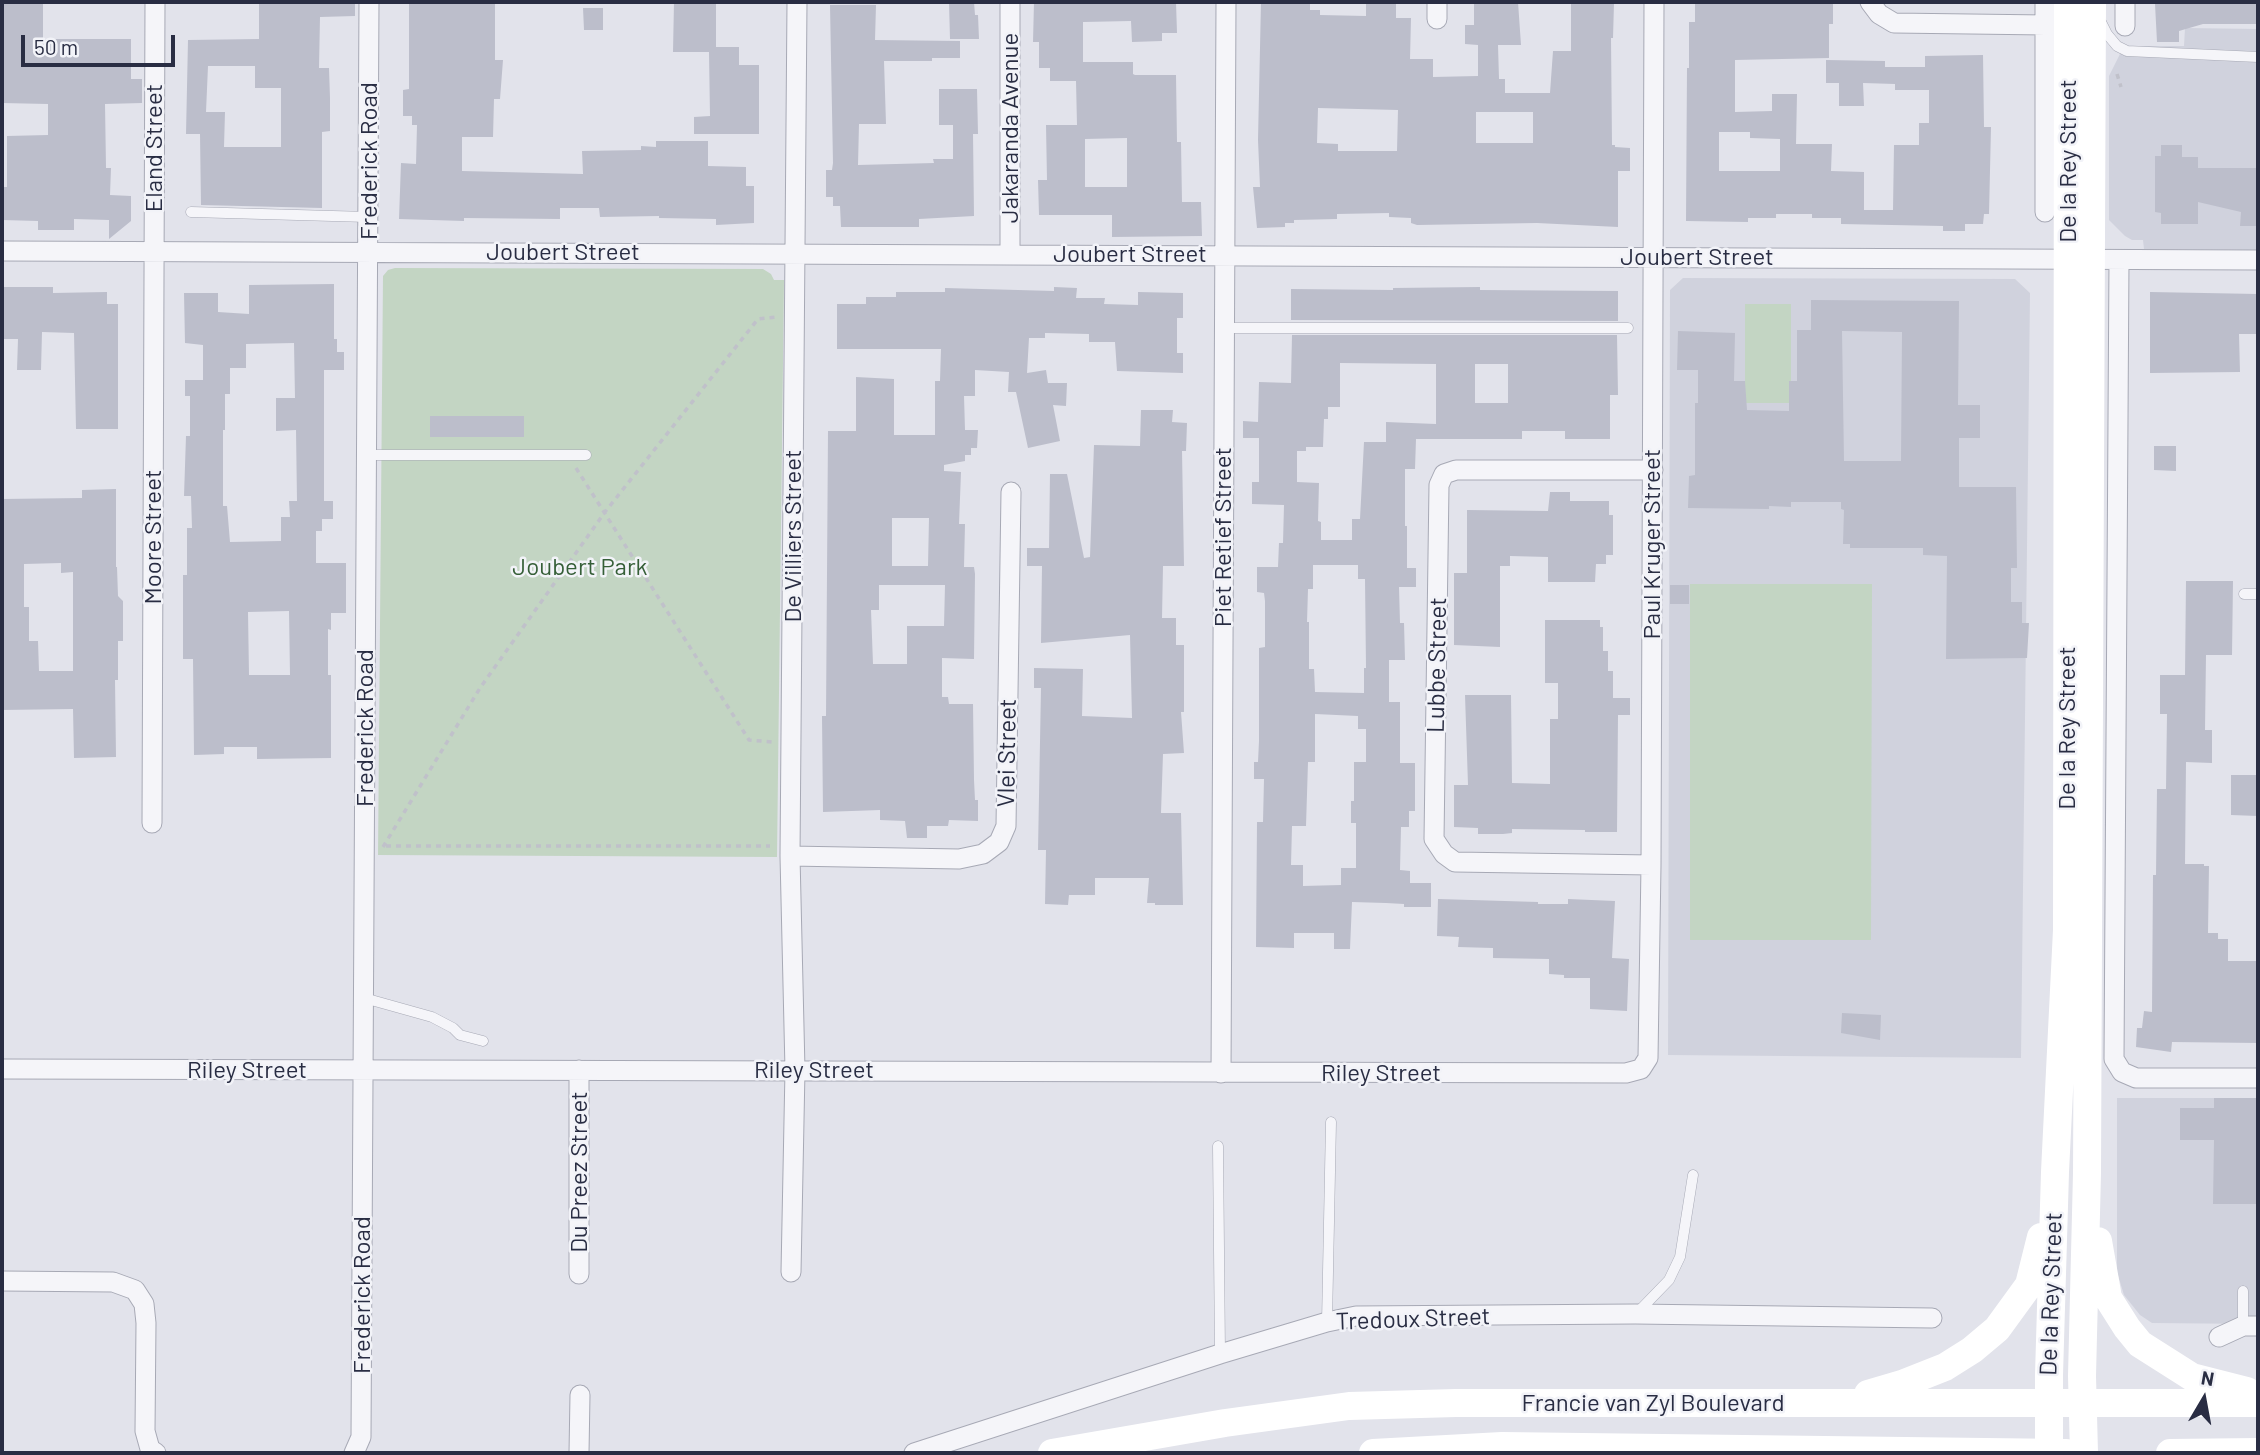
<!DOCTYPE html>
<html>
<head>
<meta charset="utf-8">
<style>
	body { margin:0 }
	#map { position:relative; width:2260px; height:1455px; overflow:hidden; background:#e2e3eb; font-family:Barlow,sans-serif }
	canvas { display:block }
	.frame { position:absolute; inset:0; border:4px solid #292d43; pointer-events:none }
	.north { position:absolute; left:2169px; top:1364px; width:70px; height:70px; -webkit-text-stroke:5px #f2f3f8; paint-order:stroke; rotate:10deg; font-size:19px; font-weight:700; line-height:28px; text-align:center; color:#292d43 }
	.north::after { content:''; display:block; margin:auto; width:24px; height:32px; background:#292d43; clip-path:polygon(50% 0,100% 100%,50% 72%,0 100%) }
	.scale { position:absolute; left:21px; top:35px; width:154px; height:32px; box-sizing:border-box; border:4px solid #292d43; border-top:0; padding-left:9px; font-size:21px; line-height:24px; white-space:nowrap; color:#292d43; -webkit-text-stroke:5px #f2f3f8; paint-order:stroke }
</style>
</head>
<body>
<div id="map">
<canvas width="2260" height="1455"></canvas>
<div class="frame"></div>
<div class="north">N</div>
<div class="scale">50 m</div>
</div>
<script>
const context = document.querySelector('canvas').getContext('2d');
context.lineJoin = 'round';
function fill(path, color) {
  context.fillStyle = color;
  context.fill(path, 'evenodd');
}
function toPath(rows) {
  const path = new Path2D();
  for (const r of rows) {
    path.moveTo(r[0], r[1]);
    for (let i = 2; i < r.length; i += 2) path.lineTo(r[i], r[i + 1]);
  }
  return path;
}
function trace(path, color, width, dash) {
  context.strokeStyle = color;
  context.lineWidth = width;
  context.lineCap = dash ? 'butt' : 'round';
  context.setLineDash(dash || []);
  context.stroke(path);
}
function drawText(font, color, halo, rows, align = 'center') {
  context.font = font + ' Barlow,sans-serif';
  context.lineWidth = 5;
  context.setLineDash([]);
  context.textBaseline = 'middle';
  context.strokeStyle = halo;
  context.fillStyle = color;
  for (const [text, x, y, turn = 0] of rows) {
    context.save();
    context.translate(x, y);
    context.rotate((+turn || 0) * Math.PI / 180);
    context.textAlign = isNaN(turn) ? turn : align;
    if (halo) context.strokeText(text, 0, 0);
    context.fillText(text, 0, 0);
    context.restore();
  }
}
fill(toPath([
	[2185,28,2258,29,2258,250,2144,249,2143,240,2132,240,2125,236,2109,220,2109,76,2124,46,2184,46],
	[1683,278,2015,279,2030,293,2021,1058,1668,1055,1670,290],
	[2117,1098,2258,1098,2258,1324,2152,1323,2140,1315,2124,1295,2117,1272]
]), '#d0d2dd');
fill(toPath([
	[395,268,763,269,771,274,774,280,784,280,777,857,378,855,383,276,388,270],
	[1745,304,1791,304,1791,381,1789,382,1791,403,1745,403],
	[1690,584,1872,584,1871,940,1690,940]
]), '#c3d5c3');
fill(toPath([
	[2,2,43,2,43,39,131,39,131,79,142,79,142,103,105,104,106,168,111,168,110,195,131,196,131,221,109,239,109,220,74,219,74,230,38,230,38,221,2,220,2,187,7,187,7,136,48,135,48,104,2,103],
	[259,2,355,2,355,16,320,17,319,68,329,68,330,98,330,131,322,132,322,208,201,205,200,134,186,134,188,40,259,39],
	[208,66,255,66,255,88,281,88,281,147,224,147,225,112,206,112],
	[409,2,495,2,495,60,503,60,500,99,494,99,493,137,462,137,462,171,583,174,582,151,641,150,641,146,656,147,656,141,708,141,708,166,746,167,746,186,754,186,754,223,716,225,716,219,659,218,659,216,600,217,599,208,560,208,560,219,464,218,464,221,399,219,401,163,416,164,417,125,412,125,412,116,403,116,403,90,409,89],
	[674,2,716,2,716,47,739,47,739,65,759,65,759,134,694,134,694,117,710,116,709,52,673,52],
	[949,2,974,2,975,15,978,15,979,39,950,39],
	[1034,2,1176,2,1177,33,1162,33,1162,41,1132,42,1131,21,1083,22,1083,62,1133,62,1133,74,1135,75,1176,75,1177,142,1181,142,1182,202,1201,202,1202,236,1112,237,1112,215,1039,215,1038,180,1047,180,1046,125,1077,125,1076,81,1050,81,1050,68,1039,68,1039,42,1033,42],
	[1127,138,1127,187,1085,187,1085,139],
	[1261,2,1310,2,1310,10,1320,10,1320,15,1366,16,1366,2,1396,2,1396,18,1411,18,1410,59,1433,59,1433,77,1478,76,1478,45,1465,44,1465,25,1474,25,1474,2,1518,2,1521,45,1498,45,1499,79,1505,79,1505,93,1550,93,1553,51,1571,51,1571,4,1614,3,1613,38,1611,38,1612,145,1615,145,1615,147,1630,148,1630,171,1618,171,1618,227,1537,223,1417,225,1411,223,1411,218,1389,217,1389,213,1337,214,1337,219,1294,220,1294,223,1285,223,1285,227,1257,228,1253,187,1260,187,1258,140],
	[1318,108,1398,110,1397,151,1338,151,1338,144,1317,143],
	[1476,112,1533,112,1533,143,1476,143],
	[1695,2,1833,2,1833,24,1829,24,1829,58,1735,60,1735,112,1772,111,1772,94,1797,94,1796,144,1832,144,1831,171,1864,172,1864,210,1893,210,1894,145,1919,145,1919,123,1929,123,1929,90,1895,90,1895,84,1863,83,1864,106,1839,106,1839,83,1826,83,1826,60,1885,61,1885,67,1925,67,1925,56,1983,55,1984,127,1991,127,1989,214,1984,214,1983,224,1965,224,1965,231,1943,231,1943,226,1841,224,1841,218,1812,218,1812,214,1776,214,1776,218,1748,218,1748,222,1686,221,1687,68,1689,68,1689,22,1695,22],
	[1719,132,1750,132,1750,138,1780,139,1780,171,1719,171],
	[2161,2,2258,2,2258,24,2203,24,2179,31,2179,42,2157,42,2155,4,2161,4],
	[830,5,876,5,875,40,960,41,960,58,932,58,932,61,884,61,886,124,859,124,858,165,934,163,933,159,953,159,953,125,939,125,939,89,977,89,978,134,973,134,974,216,919,219,919,227,841,227,840,206,833,206,833,197,826,197,826,170,832,170,833,163],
	[583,8,603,8,603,30,584,30],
	[2161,145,2182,145,2182,157,2198,157,2198,168,2258,168,2258,226,2240,226,2241,212,2198,202,2198,224,2161,224,2161,213,2155,212,2155,156,2161,156],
	[334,284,334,339,337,339,337,352,344,352,344,370,324,370,324,501,333,501,333,519,322,519,322,531,316,531,316,563,346,563,346,613,331,613,331,630,328,629,328,675,331,675,331,758,257,759,257,747,224,747,224,754,194,755,193,659,183,659,183,575,187,575,187,528,192,528,191,496,184,496,186,436,190,436,190,396,185,396,185,380,203,380,203,345,185,343,184,293,218,293,218,312,249,314,249,285],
	[294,343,295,398,276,398,276,431,296,430,297,501,289,501,290,517,281,517,281,541,230,542,227,506,223,506,223,430,225,430,225,394,230,394,230,368,246,368,246,344],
	[289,611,290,675,249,675,248,612],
	[2,287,53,287,53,293,107,292,107,304,118,304,118,429,76,429,74,333,42,332,41,370,17,370,18,339,2,339],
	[1054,287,1077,288,1076,298,1105,298,1104,304,1138,305,1138,292,1183,293,1183,318,1177,318,1177,353,1183,353,1183,373,1117,371,1115,342,1089,342,1089,334,1045,333,1045,338,1029,338,1027,373,1046,370,1048,383,1067,383,1066,406,1053,405,1060,441,1028,448,1016,392,1008,392,1009,372,975,370,975,396,964,396,965,430,978,430,977,448,971,448,971,455,965,455,965,461,944,465,944,471,961,472,959,524,965,524,964,567,974,567,975,574,974,659,942,658,942,697,948,697,949,704,973,704,974,780,975,800,978,800,978,821,949,820,948,826,927,826,927,838,907,838,905,821,880,820,880,810,823,812,822,716,826,716,828,431,856,431,856,377,894,379,894,435,935,435,935,381,940,381,941,349,837,349,837,304,866,304,866,297,896,297,896,292,945,292,945,288,1054,291],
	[892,518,929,518,928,566,892,566],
	[879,585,945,585,944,626,907,626,907,664,873,664,871,610,879,610],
	[1480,287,1480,290,1618,291,1618,321,1291,320,1291,289,1393,290,1393,288],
	[2150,292,2258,294,2258,334,2239,334,2240,372,2150,373],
	[1811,300,1959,301,1958,405,1980,405,1980,438,1959,438,1959,487,2016,487,2017,568,2011,568,2011,602,2022,602,2022,623,2029,623,2027,658,1946,659,1947,556,1923,555,1923,548,1850,548,1850,544,1843,544,1844,510,1841,509,1841,502,1791,502,1791,507,1769,506,1769,509,1688,508,1689,476,1695,475,1695,403,1698,403,1698,370,1677,370,1678,331,1735,333,1734,381,1745,381,1747,410,1789,411,1789,381,1797,381,1797,330,1811,330],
	[1842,331,1902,332,1901,461,1844,461],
	[1292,335,1617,335,1618,395,1610,395,1610,439,1565,439,1565,431,1522,431,1522,439,1416,439,1415,469,1405,469,1405,526,1407,526,1407,568,1416,568,1416,587,1399,587,1400,623,1404,623,1405,660,1389,660,1389,702,1400,702,1400,763,1415,763,1415,811,1409,811,1409,827,1401,827,1400,870,1410,871,1410,883,1431,883,1431,907,1404,907,1404,904,1386,903,1352,902,1350,949,1334,949,1334,933,1294,933,1294,948,1256,947,1257,822,1263,822,1264,779,1254,779,1254,762,1258,762,1259,741,1259,648,1265,647,1265,601,1264,593,1257,592,1257,567,1278,567,1279,543,1283,543,1284,505,1252,504,1252,482,1259,482,1259,438,1243,438,1243,421,1258,422,1259,382,1291,383],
	[1340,363,1436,364,1436,424,1386,422,1386,442,1364,442,1360,519,1352,519,1352,540,1321,540,1321,522,1318,521,1319,483,1297,482,1297,451,1306,451,1306,447,1323,447,1324,419,1328,419,1328,407,1340,407],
	[1475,364,1508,364,1508,403,1475,403],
	[1313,565,1358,565,1358,579,1365,579,1366,668,1364,668,1364,693,1315,692,1314,669,1309,669,1309,622,1307,622,1308,589,1313,589],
	[1315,714,1358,716,1358,729,1366,729,1366,762,1354,762,1354,801,1351,801,1351,823,1356,823,1356,868,1341,868,1341,885,1303,886,1303,865,1291,865,1292,826,1306,826,1308,762,1315,762],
	[1141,410,1173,410,1172,422,1187,423,1186,451,1182,451,1184,566,1163,566,1162,618,1176,618,1176,645,1184,645,1184,712,1181,712,1184,753,1163,754,1161,813,1181,813,1183,905,1155,905,1155,903,1147,903,1149,878,1095,878,1095,895,1069,895,1068,905,1045,904,1046,850,1038,850,1041,688,1034,688,1034,668,1083,669,1082,716,1132,718,1130,635,1041,643,1042,566,1027,566,1027,548,1049,548,1050,474,1067,474,1084,558,1090,557,1094,445,1140,446],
	[430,416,524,416,524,437,430,437],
	[2154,446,2176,446,2176,471,2154,470],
	[116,489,116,567,117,567,118,596,123,601,123,641,118,641,118,680,115,680,116,757,74,758,73,709,2,710,2,499,82,498,82,490],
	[61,563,61,573,73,572,73,671,39,671,38,641,29,641,29,607,24,607,24,564],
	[1550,492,1570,492,1570,501,1609,501,1609,515,1613,515,1613,555,1606,555,1606,564,1596,564,1595,582,1548,582,1548,557,1510,556,1510,566,1500,566,1500,647,1454,645,1454,573,1467,573,1467,510,1548,511],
	[2186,581,2233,581,2232,655,2206,655,2205,730,2212,730,2212,763,2186,762,2185,864,2204,864,2204,866,2209,866,2208,933,2218,933,2218,939,2228,939,2228,961,2258,961,2258,1043,2172,1042,2171,1052,2136,1047,2137,1028,2142,1028,2144,1011,2152,1012,2153,875,2156,875,2157,789,2166,789,2167,714,2160,714,2160,675,2185,675],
	[1670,585,1689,585,1689,604,1670,604],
	[1545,620,1600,620,1600,627,1603,627,1603,651,1608,651,1608,671,1613,671,1613,698,1630,698,1630,715,1618,715,1617,832,1585,832,1585,830,1512,829,1512,833,1503,834,1478,834,1478,828,1454,827,1454,785,1468,785,1465,695,1511,695,1512,783,1550,784,1550,719,1558,719,1558,683,1545,683],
	[2231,775,2258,775,2258,816,2231,815],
	[1438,899,1538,902,1538,904,1568,904,1568,899,1615,901,1612,958,1629,959,1627,1011,1590,1009,1590,978,1564,978,1564,975,1549,974,1549,959,1493,958,1493,948,1458,947,1459,937,1437,936],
	[1842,1013,1881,1015,1880,1040,1841,1033],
	[2214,1098,2258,1098,2258,1204,2213,1204,2214,1140,2180,1140,2180,1108,2214,1108]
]), '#bcbecb');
const service = toPath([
	[2101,22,2107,34,2117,46,2127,51,2258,57],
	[191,212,368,217],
	[1225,328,1628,328],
	[367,455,586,455],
	[2244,594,2258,594],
	[364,998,432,1017,453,1028,460,1035,483,1041],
	[1218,1146,1220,1354],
	[1638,1312,1669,1280,1680,1257,1693,1175],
	[1327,1322,1331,1122],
	[2243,1326,2243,1291]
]);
const minor = toPath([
	[1870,2,1879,14,1894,23,2046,25],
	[2125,2,2125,26],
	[1437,19,1437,2],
	[2045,212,2045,2],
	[2,251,2258,260],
	[1010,253,1010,2],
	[2119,260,2114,1059,2122,1072,2136,1078,2258,1078],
	[152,823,155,2],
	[790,856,959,859,983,854,999,842,1006,826,1011,492],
	[1651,865,1455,862,1444,854,1434,839,1439,485,1444,474,1456,470,1653,470],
	[2,1069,1626,1073,1641,1069,1648,1058,1651,865,1654,2],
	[1221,1073,1226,2],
	[791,1272,795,1070,790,856,797,2],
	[579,1274,579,1070],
	[2,1281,113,1282,135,1290,144,1304,146,1323,145,1431,150,1449,156,1453],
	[2219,1337,2243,1326,2258,1326],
	[354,1453,361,1437,369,2],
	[579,1453,580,1395],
	[914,1453,1220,1354,1327,1322,1356,1316,1635,1314,1932,1318]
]);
trace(service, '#a7a9b5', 11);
trace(minor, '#a7a9b5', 21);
trace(toPath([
	[2117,74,2121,87],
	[576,468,749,740,772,742],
	[386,846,770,846],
	[383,847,480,688,605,512,758,319,777,317]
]), '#c0c1ca', 3.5, [5, 5]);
trace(service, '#f5f5f9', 10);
trace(minor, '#f5f5f9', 19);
trace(toPath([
	[2098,1241,2108,1298,2127,1328,2140,1344,2192,1377,2247,1391],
	[1868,1394,1902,1384,1945,1367,1972,1350,1997,1329,2029,1285,2041,1237],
	[1052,1453,1225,1423,1349,1406,1456,1403,2258,1403],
	[1373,1453,1502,1446,2066,1453],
	[2049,1453,2049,1375,2055,1172,2067,930,2068,2],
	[2084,1453,2082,1376,2087,1173,2092,2],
	[2170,1453,2258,1452]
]), '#fff', 28);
drawText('24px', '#292d43', '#f2f3f8', [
	["Jakaranda Avenue",1010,128,-90],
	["Eland Street",154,148,-90],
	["Frederick Road",369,161,-90],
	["De la Rey Street",2068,161,-90],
	["Joubert Street",563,252],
	["Joubert Street",1130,254],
	["Joubert Street",1697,257],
	["De Villiers Street",793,536,-90],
	["Moore Street",153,537,-90],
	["Piet Retief Street",1223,537,-90],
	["Paul Kruger Street",1652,544,-90],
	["Lubbe Street",1437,665,-89],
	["Frederick Road",365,728,-90],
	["De la Rey Street",2067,728,-90],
	["Vlei Street",1007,753,-89],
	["Riley Street",247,1070],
	["Riley Street",814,1070],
	["Riley Street",1381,1073],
	["Du Preez Street",579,1172,-90],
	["De la Rey Street",2051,1294,-88],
	["Frederick Road",362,1295,-90],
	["Tredoux Street",1413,1319,-2],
	["Francie van Zyl Boulevard",1653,1403]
]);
drawText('24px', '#365f38', '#f2f3f8', [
	["Joubert Park",580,567]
]);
</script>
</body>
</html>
